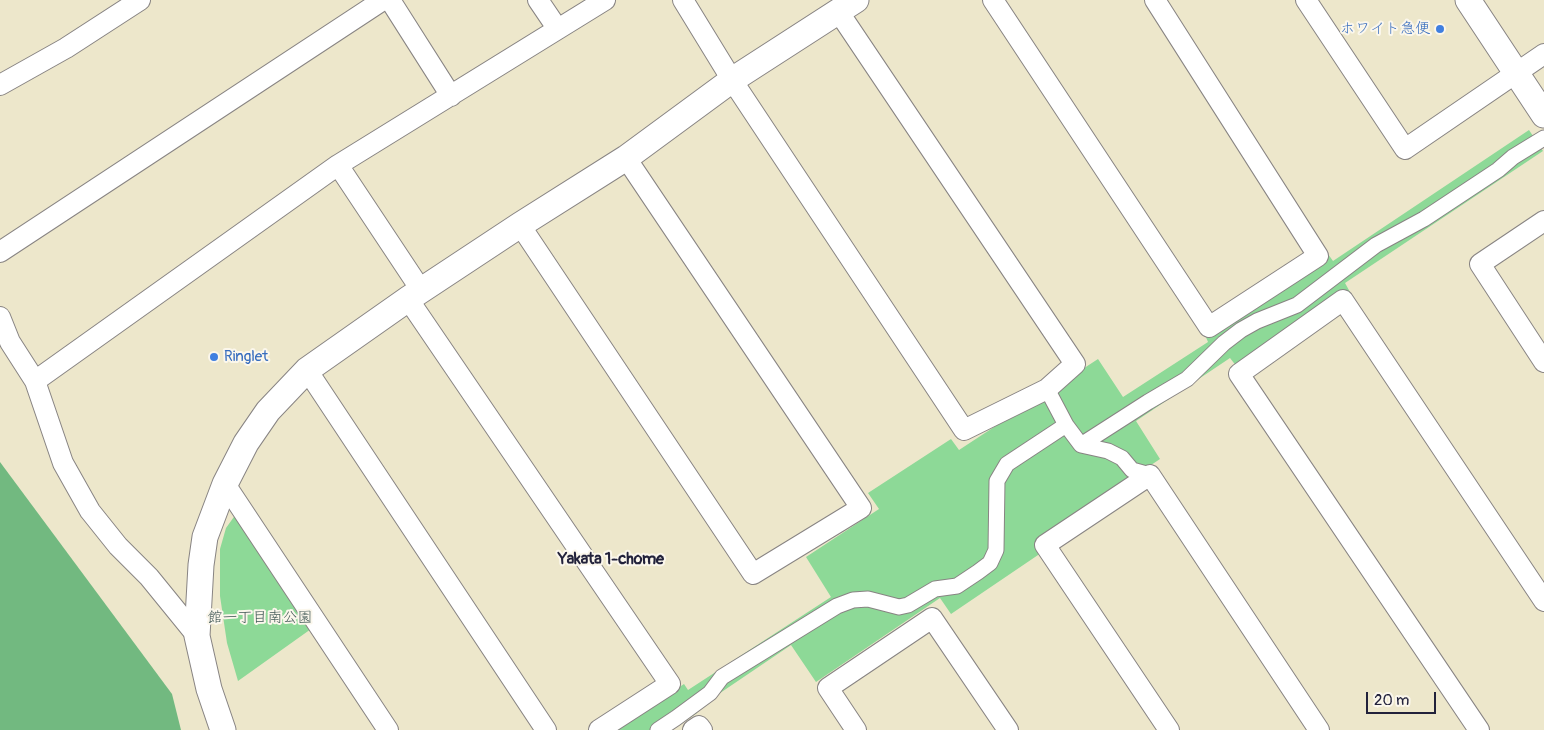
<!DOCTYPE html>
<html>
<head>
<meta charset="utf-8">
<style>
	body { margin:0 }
	#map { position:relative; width:1544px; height:730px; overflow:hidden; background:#ede7cb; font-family:Pangolin,sans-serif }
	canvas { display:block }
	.scale { position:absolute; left:1366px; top:692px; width:70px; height:22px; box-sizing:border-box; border:2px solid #22223b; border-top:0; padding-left:6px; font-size:15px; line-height:18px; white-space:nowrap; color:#22223b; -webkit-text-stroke:4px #fbf7ec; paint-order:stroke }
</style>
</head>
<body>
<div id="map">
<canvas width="1544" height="730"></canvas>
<div class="scale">20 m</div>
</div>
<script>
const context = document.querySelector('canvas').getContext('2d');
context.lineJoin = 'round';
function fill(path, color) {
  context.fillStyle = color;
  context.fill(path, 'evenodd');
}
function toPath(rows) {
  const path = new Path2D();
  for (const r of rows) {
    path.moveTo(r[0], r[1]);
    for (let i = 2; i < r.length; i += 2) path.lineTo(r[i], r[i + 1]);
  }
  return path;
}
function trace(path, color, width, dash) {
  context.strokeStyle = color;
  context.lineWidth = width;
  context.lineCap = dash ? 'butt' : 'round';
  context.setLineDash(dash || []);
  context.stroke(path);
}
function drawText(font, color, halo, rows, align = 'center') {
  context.font = font + ' Pangolin,"Klee One",sans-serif';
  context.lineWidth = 4;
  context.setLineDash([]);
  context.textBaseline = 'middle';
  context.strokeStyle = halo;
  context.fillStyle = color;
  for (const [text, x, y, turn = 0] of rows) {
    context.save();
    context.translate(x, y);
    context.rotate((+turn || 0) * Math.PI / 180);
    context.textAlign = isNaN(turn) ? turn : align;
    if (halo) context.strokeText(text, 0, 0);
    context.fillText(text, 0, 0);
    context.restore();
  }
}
fill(toPath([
	[1529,130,1543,151,1345,283,1350,292,1237,367,1230,358,1136,421,1160,459,1035,543,1041,553,951,614,940,598,816,682,791,645,695,710,697,713,672,730,614,730,684,684,688,690,831,597,806,557,879,509,868,493,951,439,959,450,1098,359,1123,397,1208,342,1205,335,1328,254,1333,261],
	[236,514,311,629,238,681,227,643,220,596,220,549,226,528]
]), '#8dd997');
fill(toPath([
	[0,462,172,694,181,730,0,730]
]), '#72b980');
const pedestrian = toPath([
	[1047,389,1066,425,1081,445,1108,451,1122,458,1132,470,1150,475],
	[1081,445,1148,402,1187,379,1224,343,1241,330,1257,321,1297,305,1376,245,1424,219,1498,170,1513,157,1544,138],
	[658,730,676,718,710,693,722,677,837,606,853,600,868,599,899,607,908,605,935,589,957,586,978,572,990,563,996,550,997,481,1007,464,1066,425]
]);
const minor = toPath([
	[390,0,451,96],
	[538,0,557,28],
	[683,0,732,80,964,430,1047,389,1075,364,838,11],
	[993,0,1209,327,1318,256,1155,0],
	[1306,0,1405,149,1544,54],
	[0,85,66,48,140,0],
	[338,165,421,290],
	[1544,221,1480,264,1544,362],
	[520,225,753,574,861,508,626,158],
	[0,252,383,0],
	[408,299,670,684,599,730],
	[0,317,10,342,35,381,63,463,90,511,118,546,149,577,197,636],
	[307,370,546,730],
	[35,381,338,165,605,0],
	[225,484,388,730],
	[693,730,699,726,702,730],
	[856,730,828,688,932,618,1008,730],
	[1169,730,1045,545,1150,475,1319,730],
	[1479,730,1239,374,1343,300,1544,601]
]);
const tertiary = toPath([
	[1468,0,1544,115],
	[223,730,209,689,197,636,201,565,205,537,225,484,246,443,268,411,307,370,408,299,520,225,626,158,732,80,856,0]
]);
trace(pedestrian, '#888483', 17);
trace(minor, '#888483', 22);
trace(tertiary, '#888483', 27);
trace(pedestrian, '#fff', 15);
trace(minor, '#fff', 20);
trace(tertiary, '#fff', 25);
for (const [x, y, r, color] of [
	[1440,29,5,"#3f7fe0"],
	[214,357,5,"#3f7fe0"]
]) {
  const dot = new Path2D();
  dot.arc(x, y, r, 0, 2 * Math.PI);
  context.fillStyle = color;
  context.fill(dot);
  trace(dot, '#fbf7ec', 2);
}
drawText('15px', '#366cbe', '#fbf7ec', [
	["ホワイト急便",1430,29],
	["Ringlet",224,357,"left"]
], 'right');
drawText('15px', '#425957', '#fbf7ec', [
	["館一丁目南公園",260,618]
]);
drawText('bold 16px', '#22223b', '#fbf7ec', [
	["Yakata 1-chome",611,560]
]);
</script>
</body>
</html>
